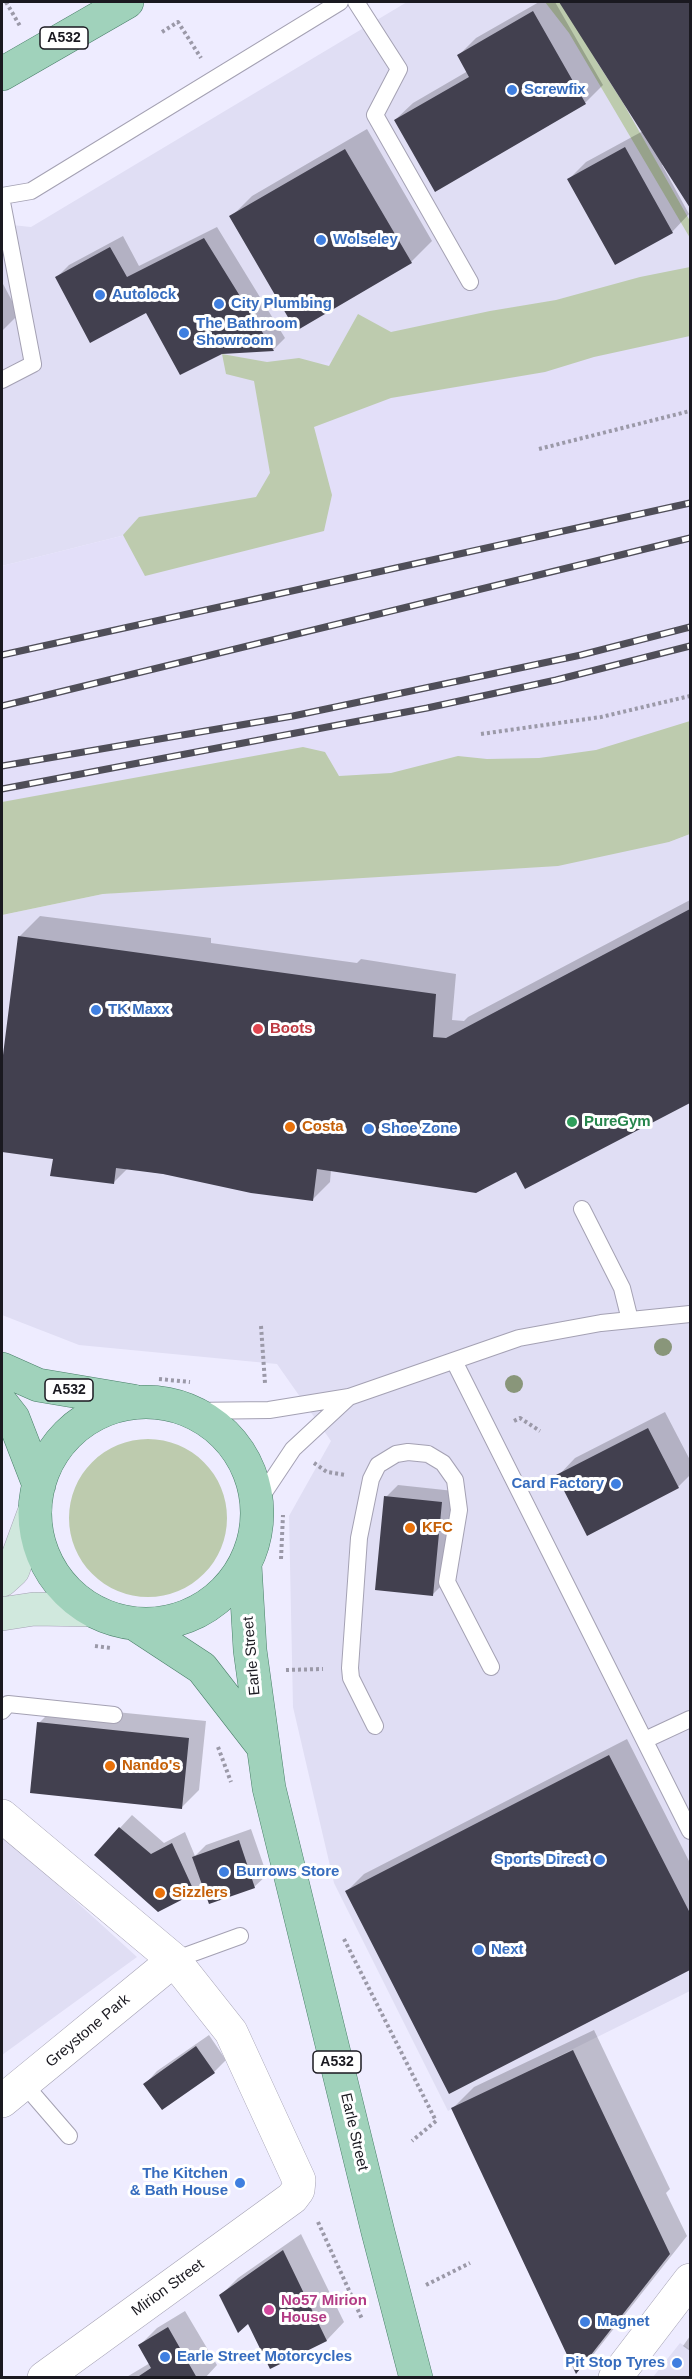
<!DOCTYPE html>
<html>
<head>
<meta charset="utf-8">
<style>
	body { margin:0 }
	#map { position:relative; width:692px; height:2379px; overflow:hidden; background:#eeecff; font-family:Arial,sans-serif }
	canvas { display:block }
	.frame { position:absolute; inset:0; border:3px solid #1a1920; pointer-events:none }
</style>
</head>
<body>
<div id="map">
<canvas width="692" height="2379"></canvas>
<div class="frame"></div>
</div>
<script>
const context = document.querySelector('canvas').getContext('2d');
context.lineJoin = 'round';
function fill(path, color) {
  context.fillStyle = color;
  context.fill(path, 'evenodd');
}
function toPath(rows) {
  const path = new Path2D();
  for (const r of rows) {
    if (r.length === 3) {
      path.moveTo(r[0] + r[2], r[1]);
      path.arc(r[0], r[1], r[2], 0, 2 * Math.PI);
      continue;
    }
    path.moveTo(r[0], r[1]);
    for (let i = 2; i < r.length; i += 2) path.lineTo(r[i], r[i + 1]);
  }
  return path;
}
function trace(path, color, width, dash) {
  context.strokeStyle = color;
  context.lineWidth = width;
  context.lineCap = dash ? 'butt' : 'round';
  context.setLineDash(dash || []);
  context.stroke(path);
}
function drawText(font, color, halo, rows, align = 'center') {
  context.font = font + ' Arial,sans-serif';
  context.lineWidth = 6;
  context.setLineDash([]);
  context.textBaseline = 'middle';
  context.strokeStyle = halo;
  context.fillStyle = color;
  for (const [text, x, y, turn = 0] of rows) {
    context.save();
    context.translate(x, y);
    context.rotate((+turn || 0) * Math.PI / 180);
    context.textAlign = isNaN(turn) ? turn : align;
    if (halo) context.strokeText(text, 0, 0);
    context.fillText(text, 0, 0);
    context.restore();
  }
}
fill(toPath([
	[407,2,690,2,690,271,296,492,2,566,2,224,31,227],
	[690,834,690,1991,448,2111,334,1883,293,1707,289,1516,331,1441,277,1364,79,1345,2,1315,2,915,103,894,669,842],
	[2,1834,137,1957,2,2055],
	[680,2343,690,2349,690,2377,653,2377]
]), '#e0def4');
fill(toPath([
	[690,271,690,834,669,842,105,890,2,915,2,566,296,492,278,374]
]), '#e3dff9');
fill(toPath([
	[545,2,564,2,572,10,597,62,622,101,690,221,690,238,569,33],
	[690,267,690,336,594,357,545,372,391,398,314,427,332,495,324,531,145,576,123,535,139,517,256,497,270,473,254,381,226,374,222,354,267,362,299,358,329,366,358,314,391,332,490,311,556,300,640,277],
	[690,721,690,834,669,842,558,866,103,894,2,915,2,802,303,747,325,752,339,776,391,773,458,756,487,759,539,758,596,750],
	[148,1518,79]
]), '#bdcbae');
fill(toPath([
	[539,2,555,2,603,85,586,102,435,190,395,120,413,103,468,71,459,55,476,38],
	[561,2,690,2,690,205,664,164,662,165,689,214,672,232,569,179,586,162,643,131],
	[367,129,432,241,411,262,231,217,252,196],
	[217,227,285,338,273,350,221,352,146,311,57,277,69,265,123,236,139,266],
	[2,282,19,314,2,331],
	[690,900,690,1101,526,1187,516,1169,331,1170,330,1182,313,1199,128,1168,113,1183,54,1158,2,1151,2,1073,19,937,40,916,211,938,211,943,357,963,361,959,456,974,452,1020,464,1021,468,1017],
	[665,1412,690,1460,690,1475,678,1487,558,1476,575,1458],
	[398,1485,454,1491,445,1582,432,1595,386,1497],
	[56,1706,206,1721,199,1790,181,1808,39,1723],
	[627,1739,690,1863,690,1968,450,2092,346,1892,364,1874],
	[132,1815,164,1843,185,1832,195,1856,206,1845,251,1829,267,1875,254,1887,203,1883,194,1892,96,1854],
	[594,2030,670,2189,666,2193,687,2236,593,2355,577,2372,453,2108,474,2087],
	[209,2035,226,2060,214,2072,145,2084,157,2071],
	[301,2234,344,2322,327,2340,271,2367,248,2322,221,2295,238,2278],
	[185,2311,217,2365,205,2378,125,2378,150,2363,140,2345,157,2328],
	[690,2336,690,2351,683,2346]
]), '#0003');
fill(toPath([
	[559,2,690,2,690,208],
	[533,11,586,104,435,192,394,120,469,77,457,55],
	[625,147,673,233,615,265,567,179],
	[345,149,412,263,296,331,229,216],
	[204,238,274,351,222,354,180,375,146,313,90,343,55,277,110,247,127,277],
	[690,909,690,1103,525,1189,516,1172,476,1193,317,1169,313,1201,251,1193,163,1174,116,1168,114,1184,50,1176,53,1159,2,1152,2,1063,18,936,436,994,433,1037,446,1038],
	[648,1428,679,1488,587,1536,556,1475],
	[384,1496,442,1502,433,1596,375,1590],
	[37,1722,189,1738,182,1809,30,1793],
	[609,1755,690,1913,690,1970,449,2094,345,1891],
	[119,1827,151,1854,172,1843,195,1893,158,1912,94,1855],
	[239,1840,255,1888,209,1904,192,1857],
	[196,2046,215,2073,162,2110,143,2084],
	[573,2050,670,2254,576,2374,451,2108],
	[283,2250,327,2341,270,2369,248,2324,238,2333,219,2295],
	[168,2327,197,2378,136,2378,151,2368,138,2345]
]), '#42404f');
const lane = toPath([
	[356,2,399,69,375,115,470,282],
	[2,196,31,191,340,2],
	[2,202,33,364,2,380],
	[582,1209,622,1288,630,1320],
	[454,1361,690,1831],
	[190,1411,269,1410,349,1397,519,1338,601,1323,690,1314],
	[257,1503,293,1449,349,1397],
	[2,1711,8,1704,114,1715],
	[375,1726,351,1678,350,1668,359,1538,371,1479,378,1465,396,1454,408,1452,428,1454,443,1463,455,1480,459,1510,447,1582,491,1667],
	[645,1740,690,1719],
	[174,1960,240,1936],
	[24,2084,69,2136]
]);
const street = toPath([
	[2,1816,174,1960,231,2032,299,2180,298,2190,292,2198,44,2378],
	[2,2101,174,1960],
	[615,2378,690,2280]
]);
const secondary = toPath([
	[2,1580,13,1570,35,1510],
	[2,1614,34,1609,91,1610]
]);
const primary = toPath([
	[2,74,127,2],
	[2,1369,38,1385,133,1401],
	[146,1513,111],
	[2,1404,13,1418,39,1485],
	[245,1565,250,1650,269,1788,378,2232,416,2378],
	[135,1624,202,1668,261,1744]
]);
trace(lane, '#a4a1b3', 18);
trace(street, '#a4a1b3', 34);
trace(secondary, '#a4a1b3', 34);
trace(primary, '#487e68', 34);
trace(toPath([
	[6,2,20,26],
	[162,32,178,22,201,58],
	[539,449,690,411],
	[481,734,601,717,690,696],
	[261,1326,265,1383],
	[159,1379,190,1382],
	[514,1421,520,1418,540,1431],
	[314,1463,327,1472,346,1475],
	[281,1559,283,1515],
	[95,1646,111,1648],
	[286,1670,323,1669],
	[218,1747,231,1782],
	[344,1939,436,2121,412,2141],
	[318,2222,362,2319],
	[426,2285,470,2263]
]), '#9b99a8', 4, [3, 3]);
trace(lane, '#fff', 16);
trace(street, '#fff', 33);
trace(secondary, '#d0e8dd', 33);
trace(primary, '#a0d2bb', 33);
const rail = toPath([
	[2,655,690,503],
	[2,706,690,538],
	[2,766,293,716,581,655,690,627],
	[2,789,427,708,556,680,690,646]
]);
trace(rail, '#4f4e58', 7);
trace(rail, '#fff', 4.5, [14]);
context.fillStyle = '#89967a';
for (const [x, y] of [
	[663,1347],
	[514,1384]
]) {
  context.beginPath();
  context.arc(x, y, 9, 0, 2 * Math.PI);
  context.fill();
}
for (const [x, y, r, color] of [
	[512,90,6,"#3f7fe0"],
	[321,240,6,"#3f7fe0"],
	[100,295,6,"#3f7fe0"],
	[219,304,6,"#3f7fe0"],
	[184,333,6,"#3f7fe0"],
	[96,1010,6,"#3f7fe0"],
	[258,1029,6,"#e0444e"],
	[572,1122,6,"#2e9e5b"],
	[290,1127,6,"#e8710a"],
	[369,1129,6,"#3f7fe0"],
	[616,1484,6,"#3f7fe0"],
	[410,1528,6,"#e8710a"],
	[110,1766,6,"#e8710a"],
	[600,1860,6,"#3f7fe0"],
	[224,1872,6,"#3f7fe0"],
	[160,1893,6,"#e8710a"],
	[479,1950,6,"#3f7fe0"],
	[240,2183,6,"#3f7fe0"],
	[269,2310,6,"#d1479c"],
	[585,2322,6,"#3f7fe0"],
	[165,2357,6,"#3f7fe0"],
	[677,2363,6,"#3f7fe0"]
]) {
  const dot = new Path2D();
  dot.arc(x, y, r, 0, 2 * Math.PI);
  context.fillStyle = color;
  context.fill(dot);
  trace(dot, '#fff', 2);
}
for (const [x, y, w] of [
	[64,38,48],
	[69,1390,48],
	[337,2062,48]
]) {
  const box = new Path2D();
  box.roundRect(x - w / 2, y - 11, w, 22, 4.5);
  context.fillStyle = '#fff';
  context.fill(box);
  trace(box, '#1a1920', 1.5);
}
drawText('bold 14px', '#1a1920', null, [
	["A532",64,38],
	["A532",69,1390],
	["A532",337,2062]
]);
drawText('bold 15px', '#366cbe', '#fff', [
	["Screwfix",524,90],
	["Wolseley",333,240],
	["Autolock",112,295],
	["City Plumbing",231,304],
	["The Bathroom",196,324],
	["Showroom",196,341],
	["TK Maxx",108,1010],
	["Shoe Zone",381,1129],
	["Card Factory",604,1484,"right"],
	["Sports Direct",588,1860,"right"],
	["Burrows Store",236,1872],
	["Next",491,1950],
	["The Kitchen",228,2174,"right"],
	["& Bath House",228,2191,"right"],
	["Magnet",597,2322],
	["Earle Street Motorcycles",177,2357],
	["Pit Stop Tyres",665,2363,"right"]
], 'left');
drawText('bold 15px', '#be3a42', '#fff', [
	["Boots",270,1029]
], 'left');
drawText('bold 15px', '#27864d', '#fff', [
	["PureGym",584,1122]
], 'left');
drawText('bold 15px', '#c56008', '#fff', [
	["Costa",302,1127],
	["KFC",422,1528],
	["Nando's",122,1766],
	["Sizzlers",172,1893]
], 'left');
drawText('15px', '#1a1920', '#fff', [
	["Earle Street",252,1656,-95],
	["Greystone Park",88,2031,-40],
	["Earle Street",354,2132,77],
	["Mirion Street",168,2288,-36]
]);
drawText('bold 15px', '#b23c85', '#fff', [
	["No57 Mirion",281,2301],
	["House",281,2318]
], 'left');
</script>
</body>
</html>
